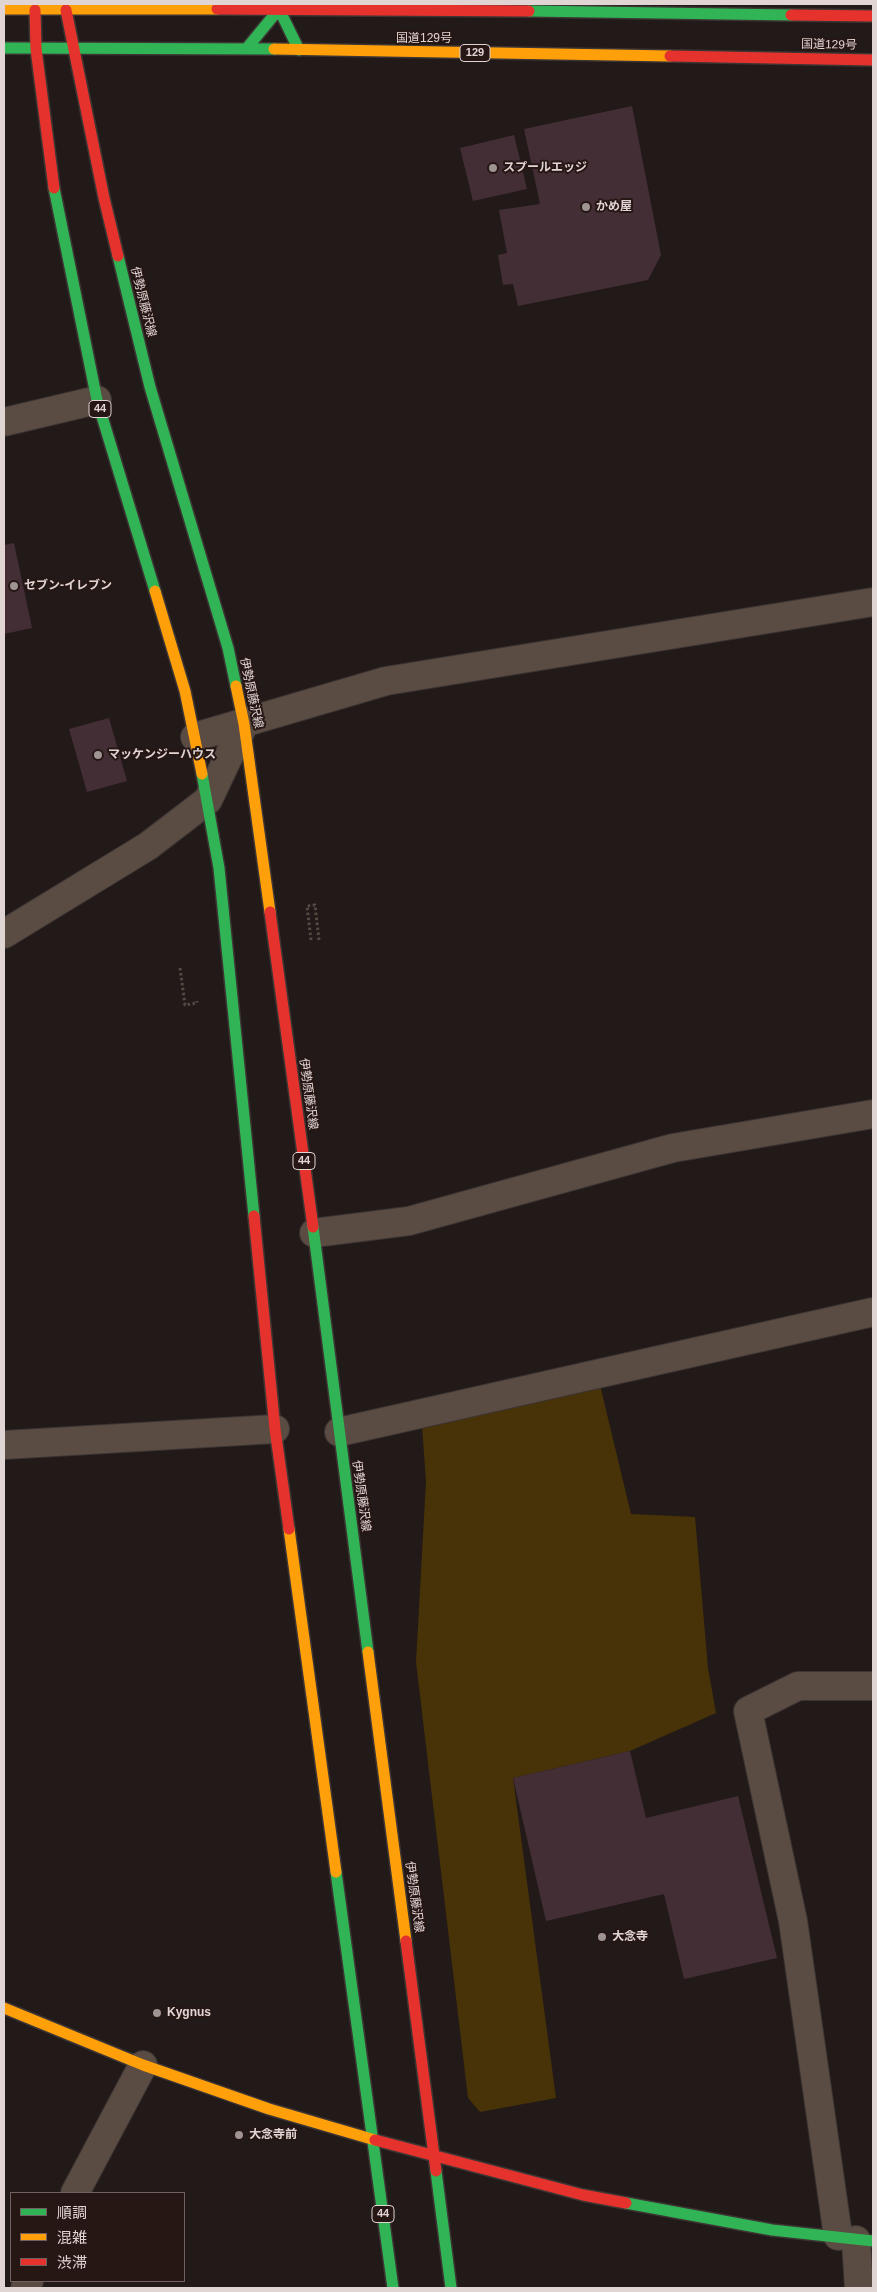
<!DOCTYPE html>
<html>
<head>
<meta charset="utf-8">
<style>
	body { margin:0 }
	#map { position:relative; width:877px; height:2292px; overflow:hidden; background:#221a18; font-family:Helvetica,"Noto Sans JP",sans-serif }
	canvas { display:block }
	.frame { position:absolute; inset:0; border:5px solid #e1d5d4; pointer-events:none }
	.legend { position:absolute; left:10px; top:2192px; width:175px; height:90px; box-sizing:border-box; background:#261614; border:1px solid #716261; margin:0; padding:6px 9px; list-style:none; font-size:15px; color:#e1d5d4 }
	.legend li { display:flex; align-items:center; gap:10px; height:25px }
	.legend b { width:25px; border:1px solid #716261 }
</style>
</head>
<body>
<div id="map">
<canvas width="877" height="2292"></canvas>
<div class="frame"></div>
<ul class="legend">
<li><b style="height:6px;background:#30b455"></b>順調</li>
<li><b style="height:6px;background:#ff9f0a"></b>混雑</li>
<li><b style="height:6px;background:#e5322d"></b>渋滞</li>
</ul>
</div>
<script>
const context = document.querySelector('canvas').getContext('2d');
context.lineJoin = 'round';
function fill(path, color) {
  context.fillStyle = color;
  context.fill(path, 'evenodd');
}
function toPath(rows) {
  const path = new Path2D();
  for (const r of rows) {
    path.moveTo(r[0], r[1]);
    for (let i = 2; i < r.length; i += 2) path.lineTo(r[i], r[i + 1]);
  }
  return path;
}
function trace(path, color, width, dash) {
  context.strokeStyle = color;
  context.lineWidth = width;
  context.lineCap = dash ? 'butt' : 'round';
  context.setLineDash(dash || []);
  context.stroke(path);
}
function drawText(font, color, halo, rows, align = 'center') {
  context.font = font + ' Helvetica,"Noto Sans JP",sans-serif';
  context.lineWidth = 4;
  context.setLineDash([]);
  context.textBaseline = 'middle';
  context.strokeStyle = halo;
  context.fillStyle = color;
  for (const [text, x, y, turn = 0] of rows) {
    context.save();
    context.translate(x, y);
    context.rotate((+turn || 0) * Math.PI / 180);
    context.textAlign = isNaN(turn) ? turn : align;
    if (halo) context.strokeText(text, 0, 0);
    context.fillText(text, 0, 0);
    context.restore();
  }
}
fill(toPath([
	[600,1385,631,1514,695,1517,708,1668,716,1713,630,1751,513,1778,556,2098,480,2112,468,2098,416,1662,426,1481,422,1426]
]), '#483208');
fill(toPath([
	[632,106,661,255,648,280,518,306,513,284,503,285,498,255,507,253,499,210,540,204,524,129],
	[514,135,527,189,473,201,460,148],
	[14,543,32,628,4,634,4,545],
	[109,718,127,781,87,792,69,729],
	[630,1751,646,1818,738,1796,777,1958,684,1979,664,1894,546,1921,513,1778]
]), '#432e36');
const street = toPath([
	[4,422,97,400],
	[195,737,386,681,873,602],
	[4,934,148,846,208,800,244,724],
	[314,1233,409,1221,673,1148,873,1114],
	[339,1432,873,1312],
	[4,1445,275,1429],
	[75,2193,143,2065],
	[838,2236,793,1921,748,1711,798,1686,873,1686],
	[856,2240,859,2288],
	[25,2288,29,2281]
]);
const fast = toPath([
	[279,4,279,9,299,50],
	[529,11,791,15],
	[4,48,274,49],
	[247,48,279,9],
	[54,188,97,400,155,591],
	[118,256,150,387,228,648,236,686],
	[202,774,219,868,254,1216],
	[313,1227,368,1652],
	[336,1872,393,2288],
	[436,2171,451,2288],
	[626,2203,772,2230,873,2241]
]);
const slow = toPath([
	[4,9,217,9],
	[274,49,670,56],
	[155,591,185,691,202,774],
	[236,686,244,724,270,912],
	[289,1529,336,1872],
	[368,1652,406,1941],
	[4,2008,143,2065,269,2109,375,2140]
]);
const jam = toPath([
	[217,9,529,11],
	[35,10,36,49,54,188],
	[66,10,104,198,118,256],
	[791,15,873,16],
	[670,56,873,60],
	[270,912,313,1227],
	[254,1216,275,1429,289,1529],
	[406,1941,436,2171],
	[375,2140,583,2195,626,2203]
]);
trace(street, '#3c3533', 30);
trace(fast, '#3c3533', 14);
trace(slow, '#3c3533', 14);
trace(jam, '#3c3533', 14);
trace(toPath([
	[311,940,307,906,315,905,319,940],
	[180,968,185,1005,197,1003,197,1001]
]), '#564a44', 3, [2.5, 2.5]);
trace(street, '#5b4c43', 28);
trace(fast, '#30b455', 11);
trace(slow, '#ff9f0a', 11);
trace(jam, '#e5322d', 11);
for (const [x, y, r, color] of [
	[493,168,5,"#9e9492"],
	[586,207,5,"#9e9492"],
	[14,586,5,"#9e9492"],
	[98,755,5,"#9e9492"],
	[602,1937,5,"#9e9492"],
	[157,2013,5,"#9e9492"],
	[239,2135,5,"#9e9492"]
]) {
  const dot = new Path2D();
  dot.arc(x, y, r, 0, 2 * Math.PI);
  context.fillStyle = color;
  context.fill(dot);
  trace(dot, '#261614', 2);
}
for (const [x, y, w] of [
	[475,53,30],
	[100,409,22],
	[304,1161,22],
	[383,2214,22]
]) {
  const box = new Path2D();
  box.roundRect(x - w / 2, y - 8.5, w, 17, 4);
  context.fillStyle = '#261614';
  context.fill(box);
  trace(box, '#e1d5d4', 1);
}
drawText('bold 11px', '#e1d5d4', null, [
	["129",475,53],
	["44",100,409],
	["44",304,1161],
	["44",383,2214]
]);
drawText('12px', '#e1d5d4', '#261614', [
	["国道129号",424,39],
	["国道129号",829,45,1],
	["伊勢原藤沢線",143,302,76],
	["伊勢原藤沢線",251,693,78],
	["伊勢原藤沢線",308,1094,82],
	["伊勢原藤沢線",361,1496,82],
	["伊勢原藤沢線",414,1897,82]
]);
drawText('bold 12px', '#e1d5d4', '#261614', [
	["スプールエッジ",503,168],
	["かめ屋",596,207],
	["セブン-イレブン",24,586],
	["マッケンジーハウス",108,755],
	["大念寺",612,1937],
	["Kygnus",167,2013],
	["大念寺前",249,2135]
], 'left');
</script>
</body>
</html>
